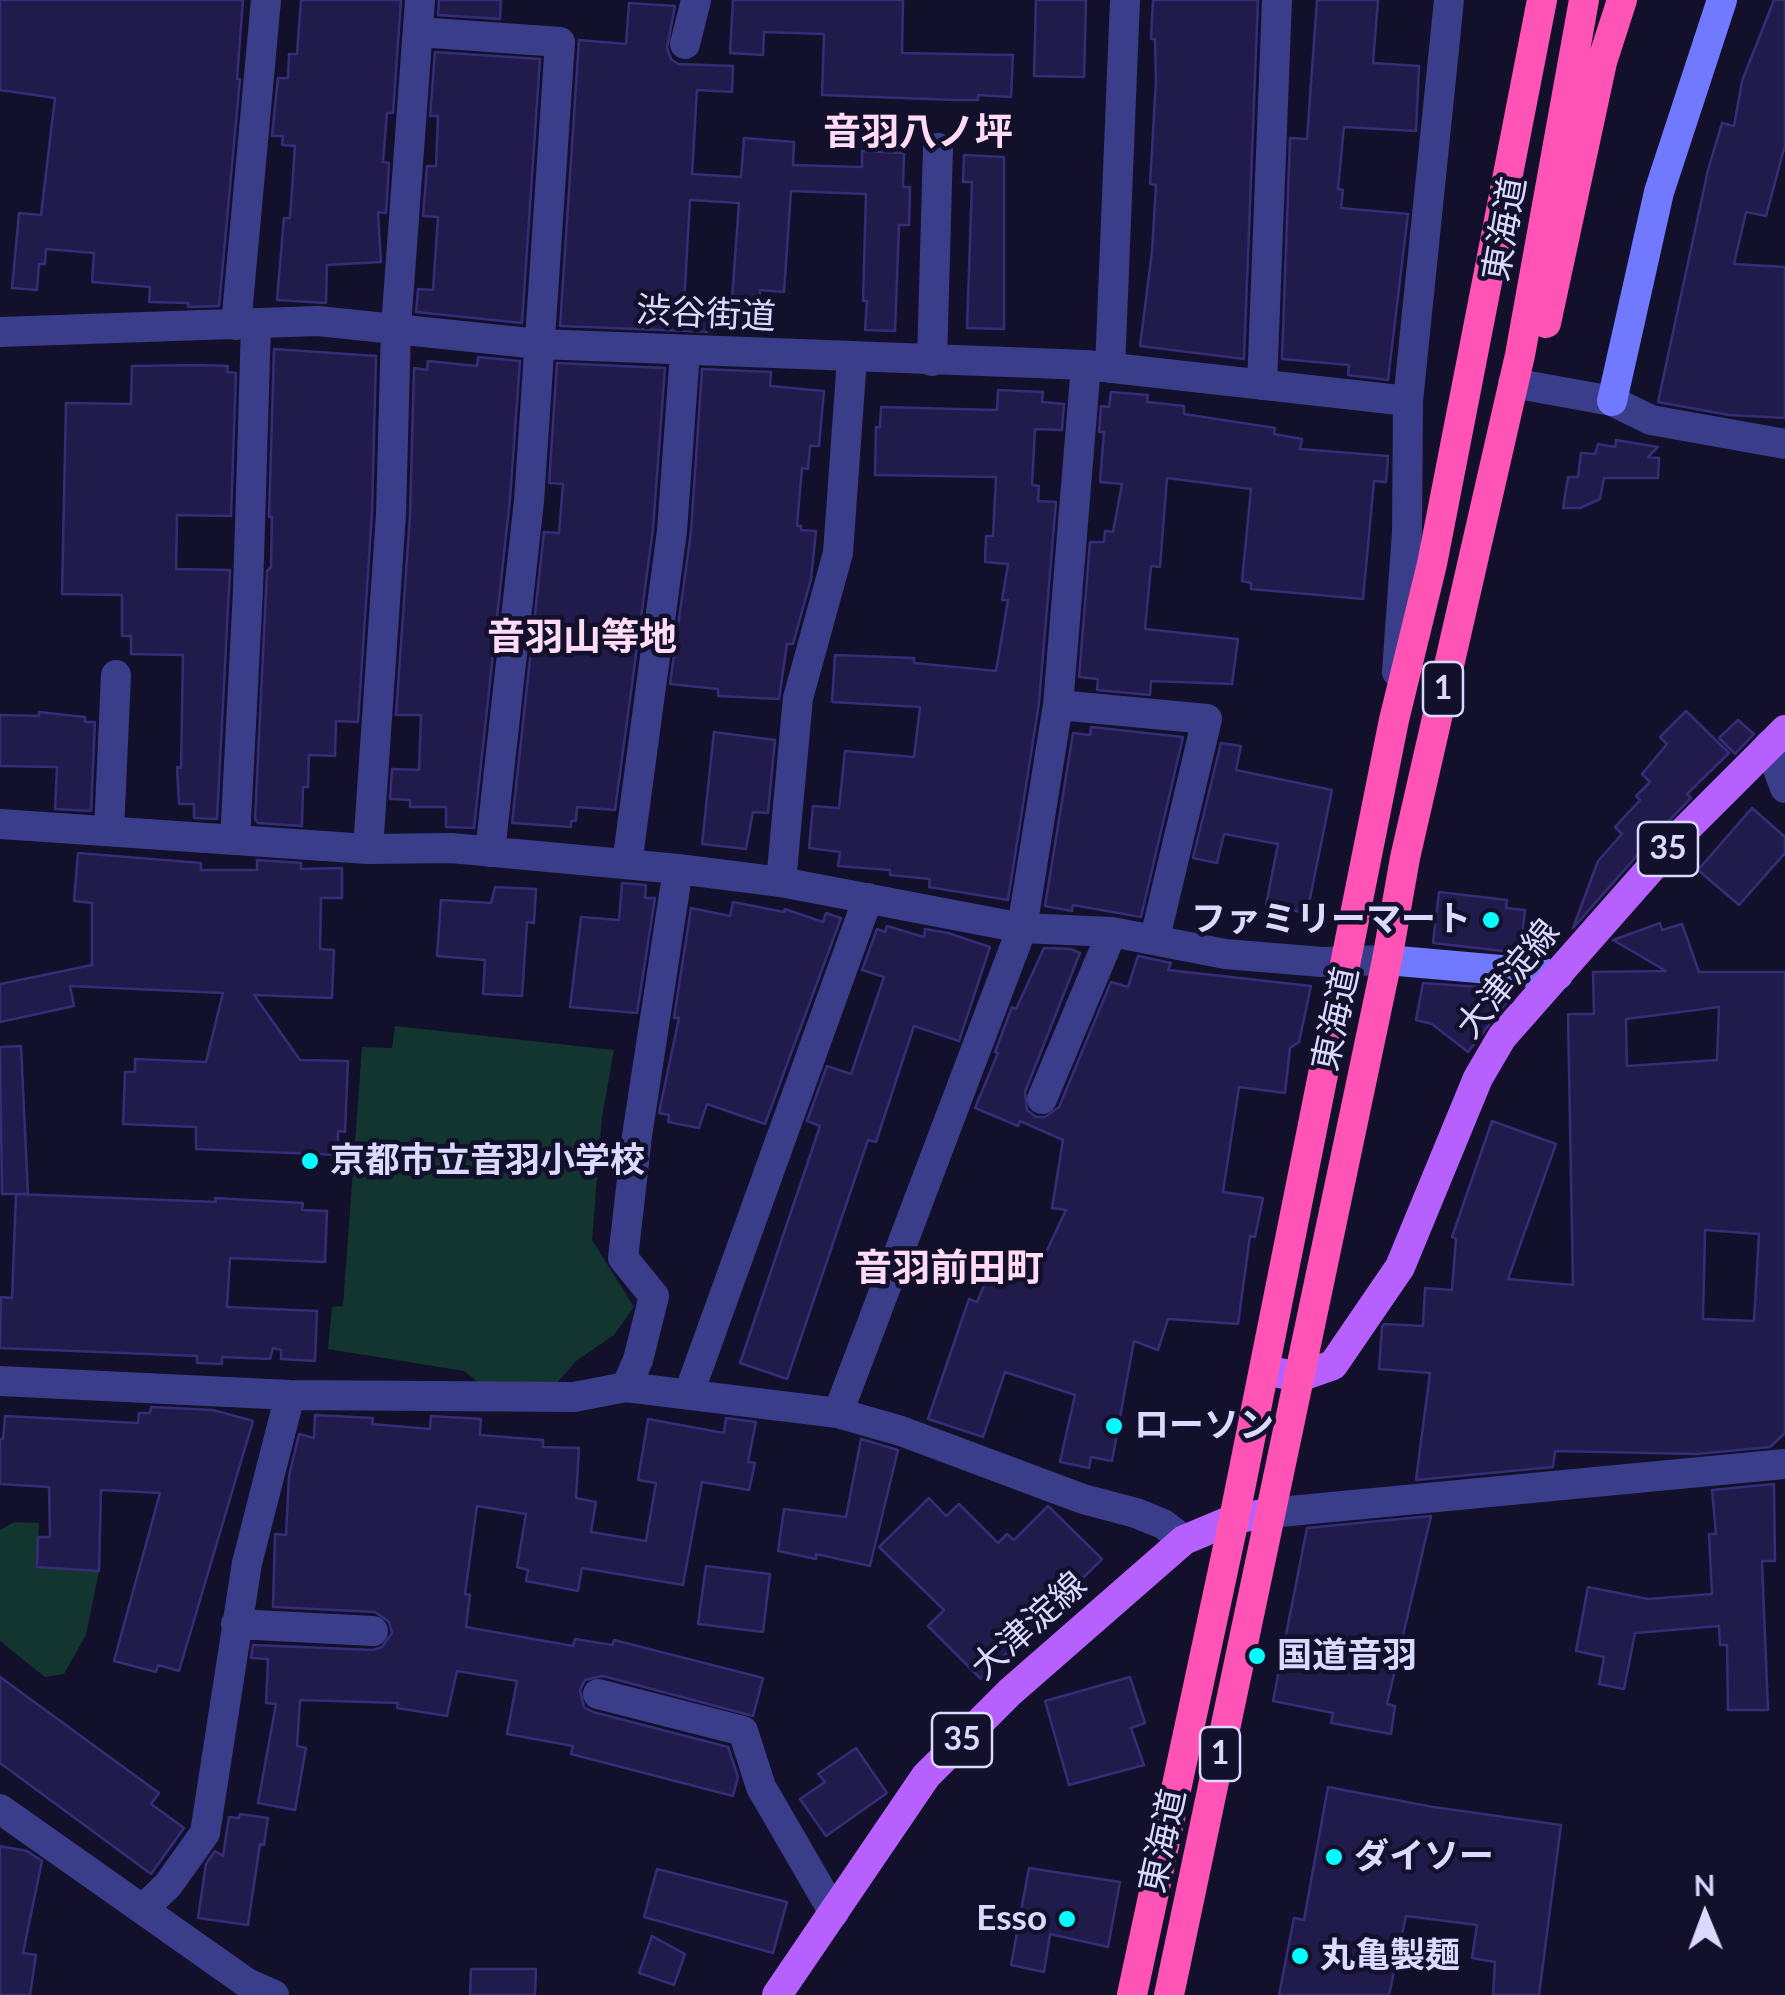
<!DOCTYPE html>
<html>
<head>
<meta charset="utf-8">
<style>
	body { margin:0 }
	#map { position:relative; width:1785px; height:1995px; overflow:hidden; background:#12102a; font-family:Lato,sans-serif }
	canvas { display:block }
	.north { position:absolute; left:1655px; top:1865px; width:100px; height:100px; -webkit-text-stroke:8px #12102a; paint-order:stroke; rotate:359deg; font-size:28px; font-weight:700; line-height:40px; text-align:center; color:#dad9ff }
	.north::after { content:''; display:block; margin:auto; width:35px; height:45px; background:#dad9ff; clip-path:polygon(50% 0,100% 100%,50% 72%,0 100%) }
</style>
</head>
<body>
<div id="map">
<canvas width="1785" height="1995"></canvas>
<div class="north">N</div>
</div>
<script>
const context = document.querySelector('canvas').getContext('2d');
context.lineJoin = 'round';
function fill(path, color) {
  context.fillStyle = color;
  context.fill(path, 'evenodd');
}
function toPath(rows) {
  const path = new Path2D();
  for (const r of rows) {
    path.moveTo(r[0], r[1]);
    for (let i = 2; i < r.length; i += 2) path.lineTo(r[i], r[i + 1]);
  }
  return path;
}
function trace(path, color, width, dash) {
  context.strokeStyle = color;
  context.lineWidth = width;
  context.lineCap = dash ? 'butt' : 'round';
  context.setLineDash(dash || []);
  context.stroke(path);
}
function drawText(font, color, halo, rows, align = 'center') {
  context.font = font + ' Lato,"Noto Sans JP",sans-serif';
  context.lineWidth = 9;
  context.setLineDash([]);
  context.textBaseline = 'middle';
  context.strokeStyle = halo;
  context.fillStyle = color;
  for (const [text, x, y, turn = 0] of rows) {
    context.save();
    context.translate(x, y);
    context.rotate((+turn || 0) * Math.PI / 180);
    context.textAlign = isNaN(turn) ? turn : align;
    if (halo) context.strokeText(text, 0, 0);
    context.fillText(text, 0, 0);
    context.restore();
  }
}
fill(toPath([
	[395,1026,614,1050,602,1117,592,1240,634,1307,614,1335,576,1361,555,1385,484,1387,464,1371,328,1349,332,1307,343,1306,362,1047,392,1048],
	[14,1522,39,1523,37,1567,99,1571,86,1635,64,1674,45,1677,0,1641,0,1530]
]), '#133530');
const building = toPath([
	[0,0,243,0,237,79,240,79,219,306,188,307,188,303,149,302,150,287,92,282,94,253,46,249,45,264,39,264,37,290,12,288,19,213,41,215,55,98,0,90,0,0],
	[301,0,401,0,393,113,387,113,383,162,389,163,386,213,378,212,381,262,327,265,326,303,277,300,284,218,290,218,295,146,282,145,283,136,272,136,278,78,288,78,289,54,297,54,301,0],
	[439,0,501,0,500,19,438,15,439,0],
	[733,0,903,0,902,53,1013,55,1011,97,978,95,978,100,954,100,822,95,824,34,764,32,763,55,730,53,733,0],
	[1036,0,1086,0,1084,77,1034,76,1036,0],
	[1153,0,1258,0,1244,359,1140,346,1152,252,1156,185,1150,184,1156,80,1155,39,1151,39,1153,0],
	[1317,0,1378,0,1373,63,1419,66,1416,131,1344,127,1338,189,1343,190,1341,208,1408,214,1388,380,1348,375,1349,365,1282,359,1290,138,1307,139,1317,0],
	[1774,0,1785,0,1785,145,1766,216,1746,212,1734,264,1785,267,1785,418,1729,415,1658,402,1708,170,1722,123,1734,126,1742,81,1774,0],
	[629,3,675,6,667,48,671,59,678,64,733,66,732,92,697,90,692,174,741,177,744,138,794,142,793,165,862,167,862,151,904,153,903,187,910,187,909,225,899,225,895,331,865,330,867,301,863,301,866,194,791,191,784,292,760,290,758,315,731,313,739,203,690,200,684,303,714,305,713,332,560,326,579,40,626,44,629,3],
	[435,52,540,59,522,323,416,312,418,289,433,290,438,217,423,216,427,166,436,166,438,116,430,116,435,52],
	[964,155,1004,157,1004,329,967,328,972,182,963,182,964,155],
	[274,349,376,356,372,513,358,722,336,721,335,756,309,755,308,787,303,787,302,826,258,823,255,819,267,571,271,567,272,517,269,517,274,349],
	[478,357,520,361,510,499,474,828,446,827,446,807,410,807,410,800,390,799,392,769,419,770,421,715,396,715,410,515,414,368,427,370,428,361,477,366,478,357],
	[557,363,665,368,653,529,615,810,577,807,576,821,571,821,571,827,512,823,544,532,559,533,563,484,549,483,557,363],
	[200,365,228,366,227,372,236,373,231,516,177,515,176,569,230,570,217,819,194,818,194,804,179,804,177,767,181,768,183,655,131,654,131,636,122,636,122,595,62,594,66,403,131,404,132,366,200,365],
	[702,369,771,372,770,386,824,391,819,446,810,446,808,469,802,468,797,526,801,526,801,530,816,531,811,579,793,644,787,644,779,699,718,696,718,689,670,684,691,532,702,369],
	[998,390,1043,392,1042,402,1064,404,1062,430,1035,429,1032,485,1039,486,1038,501,1056,502,1039,703,1008,900,929,887,930,879,890,875,890,870,838,866,840,852,809,848,813,806,839,808,845,751,914,757,920,707,832,702,835,655,914,658,914,663,996,671,1008,600,1002,600,1008,564,985,562,986,536,993,536,996,477,875,475,876,427,880,427,881,407,997,410,998,390],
	[1111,392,1148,395,1147,402,1184,406,1184,414,1275,428,1274,434,1302,439,1300,449,1388,456,1386,482,1374,481,1363,599,1251,589,1251,583,1242,581,1251,489,1167,478,1160,567,1151,566,1145,629,1238,639,1232,684,1151,681,1150,695,1097,690,1098,679,1079,677,1090,542,1104,542,1105,531,1113,532,1122,484,1100,482,1104,432,1099,432,1101,406,1109,407,1111,392],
	[1616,440,1658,447,1648,457,1659,458,1658,478,1604,478,1600,499,1580,508,1563,508,1568,477,1578,477,1581,453,1595,454,1598,444,1615,447,1616,440],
	[1686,711,1729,753,1687,794,1691,798,1656,834,1646,825,1651,840,1573,928,1598,861,1622,834,1615,827,1640,800,1636,796,1650,782,1642,774,1667,744,1660,737,1686,711],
	[39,712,85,717,85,722,95,722,91,811,55,809,57,767,0,766,0,715,39,716,39,712],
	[1738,720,1754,734,1735,754,1719,738,1738,720],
	[1091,727,1183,737,1141,917,1073,905,1072,911,1045,906,1073,733,1090,735,1091,727],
	[714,732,775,740,768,813,753,812,746,849,702,844,714,732],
	[1221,743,1241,746,1236,770,1332,790,1307,913,1266,905,1278,844,1224,834,1217,863,1193,858,1221,743],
	[1752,808,1785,837,1785,853,1739,905,1698,870,1752,808],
	[78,853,201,863,201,870,257,870,257,860,301,863,301,869,342,868,342,898,321,898,320,949,334,950,332,998,254,995,300,1060,348,1061,345,1132,338,1131,338,1155,196,1149,196,1127,123,1124,125,1072,135,1072,135,1059,206,1062,223,993,70,986,74,1006,0,1022,0,984,92,965,92,903,74,901,78,853],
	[622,883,646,885,645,898,655,898,637,1013,570,1007,581,917,619,920,622,883],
	[495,887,536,889,534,923,527,922,522,996,483,994,485,960,437,956,441,900,491,903,495,887],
	[1439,892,1507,900,1506,908,1525,910,1520,953,1433,943,1439,892],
	[733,902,784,912,785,909,823,922,826,913,841,918,765,1124,707,1104,699,1128,668,1122,669,1115,659,1113,679,1018,674,1018,691,908,730,916,733,902],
	[1660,923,1662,930,1682,924,1699,972,1785,972,1785,1433,1770,1447,1697,1454,1555,1451,1553,1467,1416,1480,1430,1373,1379,1369,1382,1327,1384,1324,1423,1326,1425,1288,1452,1290,1456,1239,1452,1237,1492,1121,1556,1144,1508,1279,1573,1285,1568,1014,1594,1014,1593,972,1666,971,1613,940,1660,923],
	[1719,1007,1717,1060,1627,1066,1626,1019,1719,1007],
	[1705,1230,1759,1234,1754,1321,1703,1319,1705,1230],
	[887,926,924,937,925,929,948,933,990,947,959,1041,914,1026,876,1142,868,1140,787,1379,740,1363,820,1126,807,1121,827,1066,851,1074,884,977,862,970,877,929,885,932,887,926],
	[1044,948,1071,949,1080,953,1025,1092,1027,1110,1036,1117,1045,1117,1059,1107,1111,982,1128,987,1138,956,1171,963,1168,970,1311,986,1299,1042,1290,1048,1285,1093,1239,1087,1223,1192,1263,1198,1255,1237,1250,1236,1238,1324,1168,1319,1158,1350,1134,1341,1112,1461,1091,1457,1089,1468,1060,1462,1075,1395,1005,1372,983,1437,928,1419,969,1299,977,1302,995,1259,1003,1263,1007,1255,1039,1267,1066,1210,1052,1208,1063,1140,1020,1121,1018,1126,975,1108,998,1053,995,1052,1012,1007,1016,1009,1044,948],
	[1423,983,1495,988,1510,998,1468,1052,1432,1024,1416,1020,1423,983],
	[21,1046,28,1194,2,1194,0,1047,21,1046],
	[16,1194,216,1202,215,1198,303,1203,302,1210,327,1211,325,1262,230,1258,227,1307,317,1311,315,1361,281,1359,281,1350,273,1348,270,1359,222,1357,222,1364,197,1363,197,1356,0,1348,1,1297,12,1298,16,1194],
	[151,1407,213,1410,253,1421,179,1671,158,1665,156,1672,114,1661,160,1493,101,1490,99,1571,37,1567,38,1537,50,1537,49,1487,0,1484,0,1439,3,1439,5,1416,138,1423,139,1413,150,1413,151,1407],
	[315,1415,373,1418,372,1424,430,1429,431,1416,481,1419,480,1435,543,1440,543,1447,579,1448,576,1498,596,1502,591,1532,646,1541,656,1483,638,1480,648,1419,724,1433,726,1418,756,1422,748,1462,755,1463,749,1490,702,1482,683,1585,582,1568,578,1591,526,1581,528,1570,517,1567,526,1514,477,1506,465,1594,470,1595,466,1627,573,1646,575,1639,612,1645,614,1640,763,1678,753,1716,603,1676,585,1680,580,1690,584,1707,593,1712,728,1747,738,1777,733,1796,571,1754,573,1746,507,1734,517,1681,457,1671,447,1716,397,1708,398,1703,300,1700,297,1746,306,1748,295,1810,258,1803,276,1704,266,1703,268,1659,251,1658,253,1645,373,1650,382,1647,392,1633,389,1622,375,1612,273,1607,275,1534,286,1535,289,1476,299,1434,314,1438,315,1415],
	[861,1439,898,1450,870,1566,816,1554,816,1559,778,1551,784,1509,846,1517,861,1439],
	[1774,1484,1775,1561,1762,1561,1768,1710,1728,1710,1727,1645,1720,1645,1719,1626,1635,1633,1624,1689,1599,1684,1604,1657,1576,1651,1588,1587,1648,1599,1712,1594,1709,1534,1716,1534,1712,1490,1774,1484],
	[929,1498,946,1516,959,1504,998,1543,1007,1534,1014,1540,1048,1506,1102,1559,981,1679,928,1626,944,1610,879,1547,929,1498],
	[1431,1516,1387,1704,1395,1706,1391,1734,1331,1723,1333,1713,1273,1701,1307,1528,1431,1516],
	[706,1566,770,1574,763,1632,698,1624,706,1566],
	[0,1677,159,1793,151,1804,184,1828,151,1874,0,1763,0,1677],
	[1130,1677,1145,1723,1131,1728,1144,1765,1069,1785,1045,1701,1130,1677],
	[856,1748,887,1793,826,1836,800,1799,825,1782,818,1774,856,1748],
	[1328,1787,1433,1807,1561,1825,1539,1995,1493,1995,1495,1962,1472,1958,1477,1925,1406,1916,1389,1995,1279,1995,1294,1918,1304,1920,1328,1787],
	[240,1814,268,1818,264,1845,260,1844,248,1925,198,1918,206,1864,215,1851,223,1856,229,1817,239,1818,240,1814],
	[0,1846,27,1851,42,1861,23,1953,36,1955,30,1995,0,1995,0,1846],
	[1029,1868,1120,1882,1108,1947,1050,1934,1044,1972,1011,1965,1029,1868],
	[657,1869,787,1902,773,1953,644,1917,657,1869],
	[652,1936,685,1954,674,1985,639,1973,652,1936],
	[471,1969,536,1969,535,1995,470,1995,471,1969]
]);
fill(building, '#211b4c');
trace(building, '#352d78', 2.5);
trace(toPath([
	[418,32,560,42,529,501,490,852],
	[685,44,696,0],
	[236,325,266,0],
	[0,332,318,321,539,344,1086,365,1408,401],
	[932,361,938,148],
	[1110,368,1125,0],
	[1513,383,1612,401,1651,420,1785,444],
	[1262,385,1277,0],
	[1397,672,1407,532,1408,401,1449,0],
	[1058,705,1207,719,1155,938],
	[1769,745,1785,788],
	[0,824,368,849,451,848,678,869,781,882,1022,928,1112,932,1225,954,1322,962,1387,960],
	[109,831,116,675],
	[235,840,248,590,256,325],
	[368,849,391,514,396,327,420,0],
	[627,864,672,531,685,351],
	[781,882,798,698,838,553,852,358],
	[1042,1099,1112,932],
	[0,1381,290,1395,574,1397,626,1387,838,1413,901,1431,1083,1499,1136,1513,1163,1524,1184,1540],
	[626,1387,638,1360,654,1296,623,1258,637,1136,678,869],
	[689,1393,868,898],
	[838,1413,1022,928,1058,705,1086,365],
	[1269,1513,1785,1464],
	[236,1624,373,1631],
	[598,1694,743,1731,761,1787,834,1913],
	[0,1809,247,1983,274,1995],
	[143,1909,168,1885,205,1833,247,1563,290,1395]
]), '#3a3e8a', 30);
trace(toPath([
	[1612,401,1659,192,1722,0],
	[1387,960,1558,975]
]), '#7079ff', 30);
trace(toPath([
	[1265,1370,1299,1377,1333,1365,1400,1267,1478,1078,1502,1037,1682,833,1785,730],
	[777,1995,926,1776,1010,1692,1184,1540,1234,1519,1269,1513]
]), '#b660ff', 30);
trace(toPath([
	[1546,323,1602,62,1622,0],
	[1132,1995,1234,1519,1394,720,1432,564,1542,0],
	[1169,1995,1387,960,1405,858,1520,355,1584,0]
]), '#ff54b5', 30);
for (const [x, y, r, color] of [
	[1491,920,10,"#05fcff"],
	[310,1161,10,"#05fcff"],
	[1114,1426,10,"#05fcff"],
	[1257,1656,10,"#05fcff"],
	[1334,1857,10,"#05fcff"],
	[1067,1919,10,"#05fcff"],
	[1300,1956,10,"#05fcff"]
]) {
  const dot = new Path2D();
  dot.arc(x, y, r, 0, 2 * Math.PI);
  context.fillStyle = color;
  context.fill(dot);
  trace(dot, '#12102a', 4);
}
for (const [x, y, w] of [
	[1443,689,40],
	[1668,849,60],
	[962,1740,60],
	[1220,1754,40]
]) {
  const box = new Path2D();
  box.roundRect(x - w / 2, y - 27, w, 54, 8);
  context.fillStyle = '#12102a';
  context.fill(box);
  trace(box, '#dad9ff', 2.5);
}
drawText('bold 32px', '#dad9ff', null, [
	["1",1443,689],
	["35",1668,849],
	["35",962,1740],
	["1",1220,1754]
]);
drawText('35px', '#dad9ff', '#12102a', [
	["東海道",1505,229,-80],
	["渋谷街道",706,314,3],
	["大津淀線",1508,979,-51],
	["東海道",1336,1019,-78],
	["大津淀線",1029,1626,-42],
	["東海道",1163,1841,-78]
]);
drawText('bold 35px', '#dad9ff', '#12102a', [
	["ファミリーマート",1471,920,"right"],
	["京都市立音羽小学校",330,1161],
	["ローソン",1134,1426],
	["国道音羽",1277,1656],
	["ダイソー",1354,1857],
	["Esso",1047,1919,"right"],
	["丸亀製麺",1320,1956]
], 'left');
drawText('bold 38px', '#ffdbf5', '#12102a', [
	["音羽八ノ坪",918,133],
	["音羽山等地",582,638],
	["音羽前田町",949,1269]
]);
</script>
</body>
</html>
